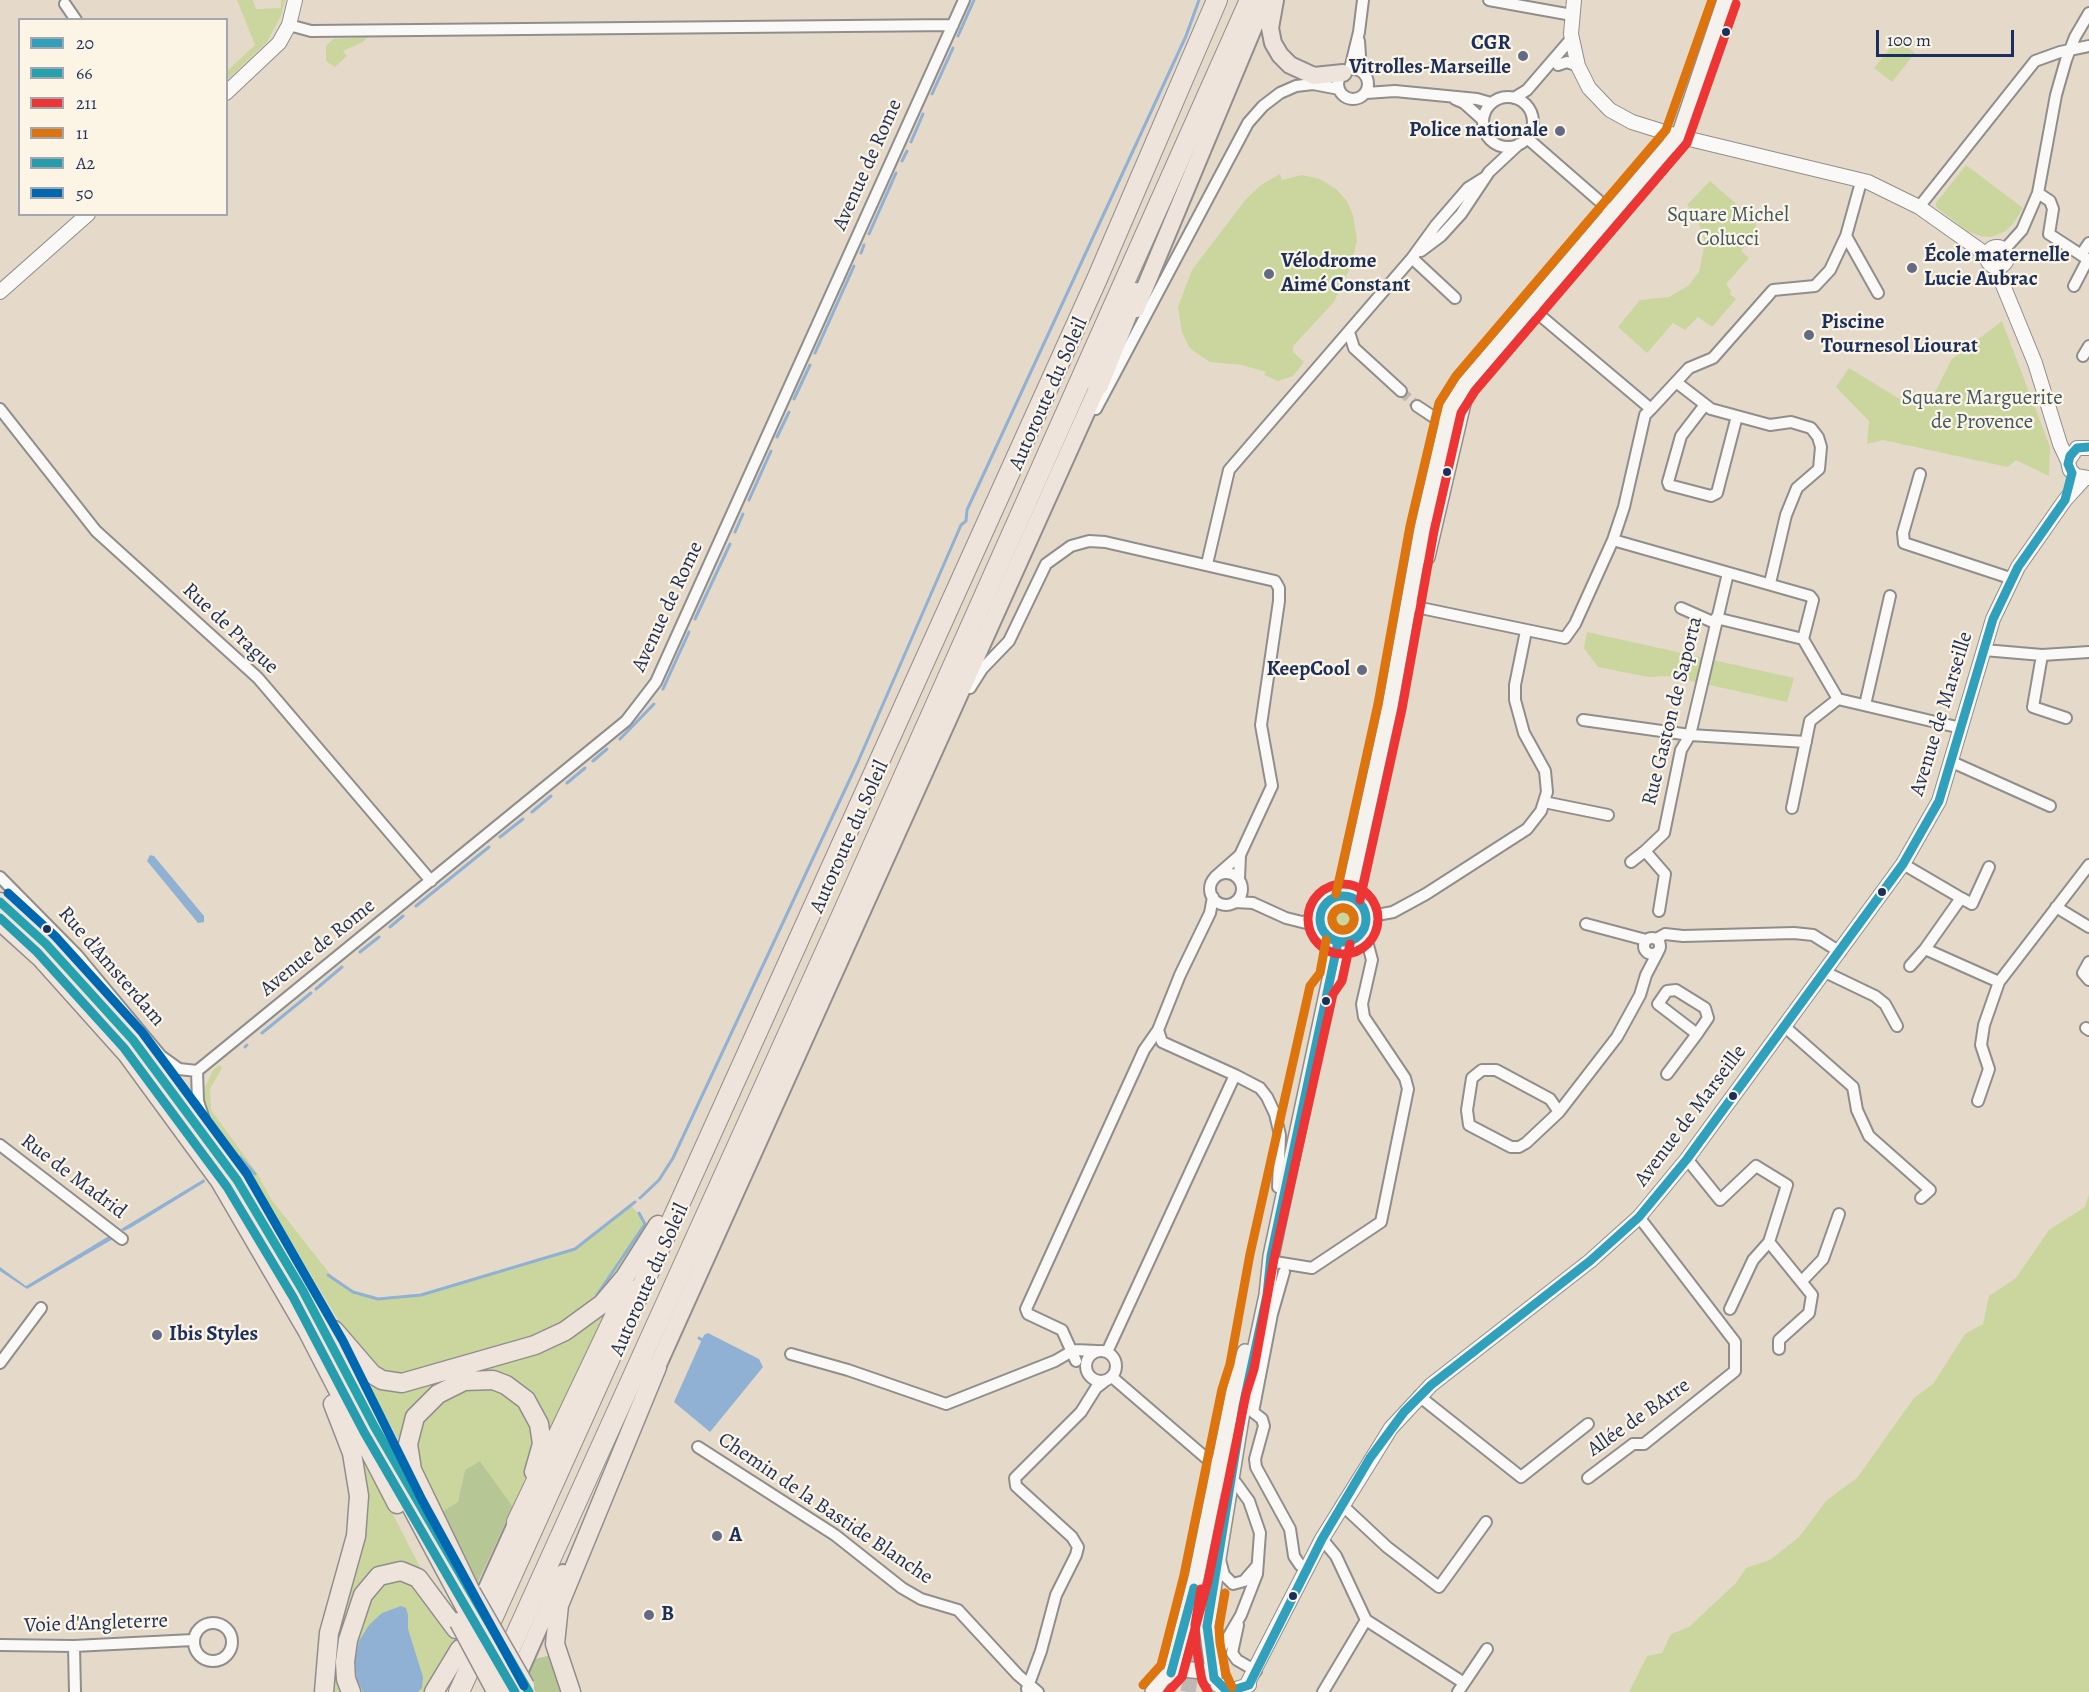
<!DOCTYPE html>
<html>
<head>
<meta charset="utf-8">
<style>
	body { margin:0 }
	#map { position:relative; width:2089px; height:1692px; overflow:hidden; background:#e5dac9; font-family:Alegreya,serif }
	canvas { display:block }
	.legend { position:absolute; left:18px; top:18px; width:210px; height:198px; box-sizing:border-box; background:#fcf5e5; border:2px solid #a2a6af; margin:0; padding:8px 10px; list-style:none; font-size:18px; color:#1b2f5e }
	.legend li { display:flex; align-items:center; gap:12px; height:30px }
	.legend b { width:30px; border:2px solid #a2a6af }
	.scale { position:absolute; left:1876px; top:30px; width:138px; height:27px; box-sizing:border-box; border:3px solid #1b2f5e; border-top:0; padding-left:8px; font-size:18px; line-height:21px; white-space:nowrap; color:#1b2f5e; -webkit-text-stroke:4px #fcf5e5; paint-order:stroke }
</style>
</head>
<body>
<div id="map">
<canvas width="2089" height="1692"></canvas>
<ul class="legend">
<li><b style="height:8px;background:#31a0bc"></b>20</li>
<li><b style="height:8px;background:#25a2ae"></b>66</li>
<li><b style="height:8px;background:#ee3536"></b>211</li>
<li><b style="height:8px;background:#dd740e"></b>11</li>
<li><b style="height:8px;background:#269cae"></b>A2</li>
<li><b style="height:8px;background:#0068b0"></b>50</li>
</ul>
<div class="scale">100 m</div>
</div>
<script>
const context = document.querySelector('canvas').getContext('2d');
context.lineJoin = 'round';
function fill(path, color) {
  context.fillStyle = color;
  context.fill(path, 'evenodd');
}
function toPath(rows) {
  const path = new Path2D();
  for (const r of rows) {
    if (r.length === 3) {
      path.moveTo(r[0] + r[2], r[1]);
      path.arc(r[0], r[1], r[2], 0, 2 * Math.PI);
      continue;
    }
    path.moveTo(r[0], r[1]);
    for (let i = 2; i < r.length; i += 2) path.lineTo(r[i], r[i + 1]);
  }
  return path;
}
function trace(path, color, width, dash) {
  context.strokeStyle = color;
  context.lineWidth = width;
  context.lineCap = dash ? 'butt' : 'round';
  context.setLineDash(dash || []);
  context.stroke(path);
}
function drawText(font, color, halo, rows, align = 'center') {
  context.font = font + ' Alegreya,serif';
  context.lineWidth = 4.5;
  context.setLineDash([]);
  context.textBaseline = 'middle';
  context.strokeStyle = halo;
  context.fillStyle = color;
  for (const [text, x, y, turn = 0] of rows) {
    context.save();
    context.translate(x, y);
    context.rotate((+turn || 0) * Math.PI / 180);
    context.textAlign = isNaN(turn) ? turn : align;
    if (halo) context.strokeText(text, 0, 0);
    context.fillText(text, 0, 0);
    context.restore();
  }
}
fill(toPath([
	[237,0,253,0,256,9,281,8,281,0,285,0,281,16,267,42,227,80,227,71,255,45],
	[367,37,363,42,343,51,347,56,335,67,326,61,326,46,333,39],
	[1898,39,1915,53,1892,82,1874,68],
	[1966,165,2023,208,2015,221,2006,231,1991,237,1980,236,1967,231,1936,207,1936,203],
	[1280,174,1282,180,1302,175,1320,179,1336,189,1347,201,1353,215,1357,240,1351,266,1334,302,1293,346,1293,352,1304,362,1293,376,1278,381,1264,375,1266,372,1242,365,1210,362,1195,352,1189,347,1182,332,1178,307,1192,270,1246,199,1261,185],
	[1710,181,1756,221,1755,234,1741,251,1749,258,1726,284,1731,291,1730,294,1736,299,1712,327,1698,317,1685,330,1673,323,1647,353,1618,327,1640,300,1669,297,1688,286,1699,272,1705,242,1696,215,1687,205],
	[2002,321,2050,447,2049,476,2016,460,2008,467,1883,440,1867,444,1869,421,1836,387,1849,368,1911,406,1931,401,1951,360],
	[1587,632,1794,678,1787,702,1668,676,1648,677,1598,667,1584,648],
	[1344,920,14],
	[220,1065,222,1068,210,1089,211,1110,257,1173,271,1199,330,1274,351,1290,380,1298,421,1294,575,1248,630,1204,651,1229,610,1288,565,1326,401,1378,380,1374,352,1343,257,1185,213,1121,204,1097,205,1087,213,1070],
	[2089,1194,2089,1692,1629,1692,1647,1656,1662,1653,1671,1634,1689,1627,1736,1583,1746,1568,1770,1560,1799,1537,1827,1500,1857,1478,1914,1398,1933,1384,1965,1334,1983,1324,1989,1296,2016,1278,2049,1230,2085,1207],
	[618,1291,550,1433,530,1397,467,1375,401,1444,364,1378,382,1385,533,1349],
	[483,1384,516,1397,534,1426,532,1461,513,1507,480,1461,465,1470,458,1503,439,1514,423,1485,414,1438,418,1423,437,1399],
	[362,1459,374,1477,422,1571,369,1581,346,1692,332,1692,336,1643,367,1526,369,1501],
	[403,1580,416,1586,438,1612,454,1641,428,1692,356,1692,352,1682,353,1641,374,1590,383,1582]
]), '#cad69e');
fill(toPath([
	[480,1461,513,1507,476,1586,439,1514,458,1502,465,1470],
	[552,1655,567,1692,536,1692,526,1676,534,1659]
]), '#b6c695');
fill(toPath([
	[150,855,154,856,204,916,204,922,198,923,147,861],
	[204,1179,205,1182,132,1227,124,1231,121,1229],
	[109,1236,113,1239,27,1289,0,1271,0,1267,26,1286],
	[708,1333,759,1359,763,1367,710,1432,674,1402,704,1335],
	[401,1606,406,1608,408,1615,408,1629,423,1677,422,1688,418,1692,363,1692,357,1679,355,1660,359,1641,369,1625,382,1613]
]), '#90b1d3');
trace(toPath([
	[958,36,974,0],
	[932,94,953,48],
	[911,142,923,114],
	[902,161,907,151],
	[869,234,896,173],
	[861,253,864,245],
	[815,353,854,266],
	[794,399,810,365],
	[777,437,789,412],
	[749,500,771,451],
	[735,532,743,514],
	[695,619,730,544],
	[663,689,689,632],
	[620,739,654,704],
	[593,761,607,749],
	[567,783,585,768],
	[532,812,551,796],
	[500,837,523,819],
	[416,906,489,847],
	[390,927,403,916],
	[360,952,379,937],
	[316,989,342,967],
	[262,1033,311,993],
	[245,1047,247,1045],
	[240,1157,255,1174],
	[640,1198,659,1180,673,1158,857,764,961,525,966,521,967,510,1186,36,1199,0],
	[328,1275,353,1292,378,1299,421,1295,575,1249,635,1202],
	[597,1295,645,1224,639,1213],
	[699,1338,702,1340]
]), '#90b1d3', 3);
trace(toPath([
	[1401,391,1417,406]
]), '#bdb8b4', 10, [10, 5]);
trace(toPath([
	[1188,1692,1216,1521]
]), '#bdb8b4', 15, [15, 8]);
const minor = toPath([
	[1489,0,1572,15],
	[65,4,76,20],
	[289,25,311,31,953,25],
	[1359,41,1361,71],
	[1558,65,1567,62,1578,66],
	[1353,84,15],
	[1350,69,1359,32,1363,0],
	[1366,93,1395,91,1477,99,1491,103],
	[1508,122,25],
	[1514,98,1527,90,1571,39],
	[1455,99,1464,103,1483,120],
	[1527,138,1613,213],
	[2038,193,2050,201,2053,209,2049,234,2089,260],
	[1919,207,2035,61,2060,52,2089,46],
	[1846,236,1861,182],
	[2004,250,2022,230,2038,193,2056,95,2066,60,2075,37,2089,13],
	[1421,251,1441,236,1461,214,1489,172,1519,144],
	[2081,255,2089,243],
	[1412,258,1455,298],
	[2074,286,2088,259],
	[1536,312,1651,409],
	[1349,332,1354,348,1401,391],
	[2083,356,2089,346],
	[1676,382,1711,409,1770,425,1791,422,1811,428,1818,437,1821,447,1819,469,1797,488,1786,515,1770,583],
	[1417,406,1435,418,1453,418],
	[1704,406,1681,436,1668,482,1669,485,1711,496,1717,493,1737,416],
	[0,409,96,531,258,678,431,881],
	[1096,409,1248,123,1263,106,1280,93,1296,86,1313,84,1339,89],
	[1920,474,1903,533,1904,543,2013,579],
	[1613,540,1810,596,1813,600,1803,639],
	[1207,564,1229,470,1412,258,1436,225,1468,188,1484,178],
	[1416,607,1565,638,1575,624,1613,540,1624,507,1645,415,1651,409,1689,368,1713,358,1773,290,1815,286,1830,270,1846,236,1878,293],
	[1681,608,1715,623],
	[1716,618,1803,639,1838,699,1810,721,1792,808],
	[1984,650,2042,655,2089,652],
	[2042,655,2033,707,2066,718],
	[970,688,982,669,1009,641,1046,564,1071,546,1089,541,1105,542,1275,581,1279,588,1279,601,1261,725,1272,786,1240,855,1239,879],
	[1838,699,1961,728],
	[1865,705,1890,596],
	[1583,720,1690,735,1806,742],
	[1952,762,2050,806],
	[1544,802,1608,815],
	[1631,862,1645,851],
	[1903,864,1961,898,1925,949,1999,982],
	[1226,889,16],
	[0,877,77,955,161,1056,179,1069,197,1071,626,721,656,682,964,0],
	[1215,877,1240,855],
	[1961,898,1972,904,1989,867],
	[1235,902,1253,903,1286,918,1322,927],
	[2056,907,2089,927],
	[1659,911,1665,874,1645,851,1664,833,1681,750,1690,735,1728,573],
	[1366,917,1393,912,1426,894,1527,829,1541,811,1547,792,1545,771,1524,733,1515,700,1515,685,1526,631],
	[1306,921,1321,913],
	[1586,924,1646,940],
	[1652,946,8],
	[1656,939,1665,934,1683,936,1794,933,1813,935,1840,952],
	[2089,962,2083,973,2089,980],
	[1910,966,1925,949],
	[1825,972,1875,996,1885,1004,1897,1026],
	[1785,1027,1853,1087,1857,1110,1869,1136,1930,1190,1921,1198],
	[2086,1028,2089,1030],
	[1158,1030,1162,1042,1235,1075,1260,1088,1267,1097,1275,1114,1280,1135,1278,1187],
	[197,1071,198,1101,209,1134],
	[1667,1074,1697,1034,1708,1018,1705,1008,1676,990,1667,991,1658,1004,1697,1034],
	[1978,1101,1989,1069,1981,1045,1984,1025,1999,982,2089,865],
	[1559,1112,1550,1099,1496,1070,1482,1070,1472,1078,1467,1110,1469,1125,1511,1147,1519,1147,1526,1143,1559,1112,1617,1037,1640,995,1646,975,1658,952],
	[0,1145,122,1239],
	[1687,1159,1720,1200,1756,1166,1787,1185,1769,1242,1812,1295,1809,1313,1779,1340,1779,1349],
	[1271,1256,1275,1262,1312,1268,1381,1222,1408,1089,1405,1078,1364,1017,1362,1004,1372,960,1364,930],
	[1802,1281,1823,1259,1839,1214],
	[1730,1309,1753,1260,1769,1242],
	[1101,1366,15],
	[1107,1352,1235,1075],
	[791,1354,848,1370,946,1404,1055,1361,1074,1350,1097,1351],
	[1076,1361,1062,1330,1028,1314,1026,1309,1144,1050,1158,1030,1180,975,1210,913,1213,897],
	[0,1363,41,1308],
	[1112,1377,1213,1464],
	[1419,1396,1521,1477,1588,1424],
	[1253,1412,1262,1419,1264,1426,1255,1459,1256,1467,1290,1529,1294,1556,1300,1565,1307,1569],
	[1253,1412,1272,1314,1284,1272],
	[698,1447,835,1535,902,1588,921,1599,958,1610,1018,1675,1038,1692],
	[1588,1478,1633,1444,1644,1444,1735,1371,1735,1342,1639,1217],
	[1342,1505,1387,1547,1439,1587,1486,1522],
	[1322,1539,1336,1556,1366,1620,1464,1683],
	[1220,1560,1224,1575,1233,1584,1244,1581,1256,1567],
	[213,1642,19],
	[1238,1625,1232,1653,1237,1660,1256,1671],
	[0,1645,74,1646,193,1640],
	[74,1646,75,1692],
	[1213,1663,1241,1615,1257,1574,1260,1533,1249,1501,1236,1483],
	[1027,1689,1041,1651,1056,1595,1076,1555,1078,1547,1072,1537,1016,1486,1015,1478,1081,1412,1096,1388,1105,1381],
	[1323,1692,1366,1620],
	[1458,1692,1487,1649]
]);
const tertiary = toPath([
	[1574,0,1571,34,1578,66,1589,88,1610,110,1632,122,1677,136,1868,182,1919,207,1987,255],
	[226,93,279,43,289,25,295,0],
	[1997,257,10],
	[1996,268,2035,363,2060,444,2068,461],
	[0,292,88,214],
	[2089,448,2077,448,2068,461,2070,470,2076,476,2089,478],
	[1218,1685,1233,1690,1249,1685],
	[1243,1692,1322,1539,1391,1428,1431,1385,1590,1261,1639,1217,1687,1159,1903,864,1939,801,1993,619,2018,567,2065,500,2084,479]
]);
const secondary = toPath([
	[1676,145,1725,0],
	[1427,557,1463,403],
	[1343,919,23],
	[1348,897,1390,706,1422,529,1450,408,1465,384,1677,136],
	[1171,1673,1196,1578,1234,1391,1245,1352],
	[1214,1678,1207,1626,1243,1406,1267,1295,1271,1256,1338,942],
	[1153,1692,1163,1678,1180,1670]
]);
const primary = toPath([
	[1275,0,1270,28,1273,43,1280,55,1290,65,1314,76,1343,73],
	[1136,309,1265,0],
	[652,1378,1103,375],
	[474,1617,517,1522],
	[514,1684,563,1573]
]);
const trunk = toPath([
	[0,902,46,944,133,1040,237,1180,268,1230,333,1347,411,1506,465,1607],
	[0,921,41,958,127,1054,220,1181,308,1332,397,1504],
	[334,1330,372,1374,382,1380,402,1383,535,1345,565,1331,602,1304,625,1277,658,1225],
	[471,1592,412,1470,408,1444,415,1417,438,1394,464,1381,493,1380,506,1385,526,1400,539,1424,542,1444,534,1472],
	[324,1692,329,1633,356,1536,359,1496,352,1453,333,1404],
	[351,1692,346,1679,345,1662,348,1640,363,1595,379,1576,401,1571,418,1578,456,1629],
	[434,1692,460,1649],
	[571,1692,555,1644,559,1605,657,1367]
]);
const motorway = toPath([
	[1098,385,1135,293],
	[517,1522,628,1289],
	[501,1668,843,913,1250,0],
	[459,1692,1097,279,1217,0]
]);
trace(minor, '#908e8d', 14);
trace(tertiary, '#908e8d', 16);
trace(secondary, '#908e8d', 18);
trace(primary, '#908e8d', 20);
trace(trunk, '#908e8d', 21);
trace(motorway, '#908e8d', 22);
trace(minor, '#fbf9f7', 10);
trace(tertiary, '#fbf9f7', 14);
trace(secondary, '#f5f1ed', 15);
trace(primary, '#eee4dc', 16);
trace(trunk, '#eee4dc', 18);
trace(motorway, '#eee4dc', 20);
const secondaryBridge = toPath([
	[1183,1669,1202,1671]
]);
const trunkBridge = toPath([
	[471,1592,525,1686],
	[465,1607,514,1692],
	[459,1622,496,1691]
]);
trace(secondaryBridge, '#908e8d', 18, []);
trace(trunkBridge, '#908e8d', 21, []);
trace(secondaryBridge, '#f5f1ed', 15);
trace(trunkBridge, '#eee4dc', 18);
trace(toPath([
	[1343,919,23],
	[1338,942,1271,1256,1267,1295,1243,1406,1207,1626,1214,1678,1224,1688,1233,1690,1249,1685,1322,1539,1370,1458,1404,1412,1431,1385,1590,1261,1639,1217,1687,1159,1903,864,1939,801,1993,619,2018,567,2065,500,2072,473,2068,464,2070,456,2077,448,2089,447],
	[1171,1673,1194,1588]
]), '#31a0bc', 9);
trace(toPath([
	[0,902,46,944,133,1040,237,1180,303,1291,374,1426,529,1692]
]), '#25a2ae', 9);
trace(toPath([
	[1343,919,35],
	[1360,900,1402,709,1434,531,1461,413,1475,391,1687,143,1736,4],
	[1201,1589,1195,1625,1196,1645,1202,1681,1208,1692],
	[1168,1692,1182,1677,1208,1581,1246,1394,1254,1369,1274,1259,1333,994,1342,981,1350,944]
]), '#ee3536', 9);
trace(toPath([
	[1336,894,1378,704,1410,526,1439,403,1456,376,1666,130,1712,0],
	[1343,919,11],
	[1225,1593,1219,1627,1220,1643,1226,1674,1232,1687],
	[1143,1685,1161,1665,1184,1575,1222,1389,1230,1364,1250,1254,1310,986,1320,973,1326,940]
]), '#dd740e', 9);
trace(toPath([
	[0,918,37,952,124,1048,227,1187,293,1297,364,1432,515,1692]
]), '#269cae', 9);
trace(toPath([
	[8,893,55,936,142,1032,247,1174,343,1341,422,1500,524,1686]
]), '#0068b0', 9);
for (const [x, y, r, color] of [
	[1726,32,5,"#1b2f5e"],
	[1523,56,6,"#626b83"],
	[1560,131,6,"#626b83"],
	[1912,268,6,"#626b83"],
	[1269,274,6,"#626b83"],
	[1809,335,6,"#626b83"],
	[1447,472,5,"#1b2f5e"],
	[1362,670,6,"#626b83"],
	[1882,892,5,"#1b2f5e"],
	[47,929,5,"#1b2f5e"],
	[1326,1001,5,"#1b2f5e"],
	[1733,1096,5,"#1b2f5e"],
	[157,1335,6,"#626b83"],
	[717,1536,6,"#626b83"],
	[1293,1596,5,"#1b2f5e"],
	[649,1615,6,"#626b83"]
]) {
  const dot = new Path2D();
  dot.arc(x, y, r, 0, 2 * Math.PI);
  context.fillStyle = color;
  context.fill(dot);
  trace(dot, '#fcf5e5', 2);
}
drawText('bold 21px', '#1b2f5e', '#fcf5e5', [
	["CGR",1511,44,"right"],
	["Vitrolles-Marseille",1511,68,"right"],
	["Police nationale",1548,131,"right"],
	["École maternelle",1924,256],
	["Lucie Aubrac",1924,280],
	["Vélodrome",1281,262],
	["Aimé Constant",1281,286],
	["Piscine",1821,323],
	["Tournesol Liourat",1821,347],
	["KeepCool",1350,670,"right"],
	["Ibis Styles",169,1335],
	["A",729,1536],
	["B",661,1615]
], 'left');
drawText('21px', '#1b2f5e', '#fcf5e5', [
	["Avenue de Rome",868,165,-66],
	["Autoroute du Soleil",1049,394,-66],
	["Avenue de Rome",668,607,-65],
	["Rue de Prague",230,629,43],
	["Rue Gaston de Saporta",1673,711,-76],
	["Avenue de Marseille",1942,714,-73],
	["Autoroute du Soleil",850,837,-66],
	["Avenue de Rome",318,948,-39],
	["Rue d'Amsterdam",111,967,49],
	["Avenue de Marseille",1691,1116,-53],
	["Rue de Madrid",73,1177,37],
	["Autoroute du Soleil",650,1280,-66],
	["Allée de BArre",1639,1418,-35],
	["Chemin de la Bastide Blanche",825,1509,34],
	["Voie d'Angleterre",96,1624,-2]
]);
drawText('21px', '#415865', '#fcf5e5', [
	["Square Michel",1728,216],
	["Colucci",1728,240],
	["Square Marguerite",1982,399],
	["de Provence",1982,423]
]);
</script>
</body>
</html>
